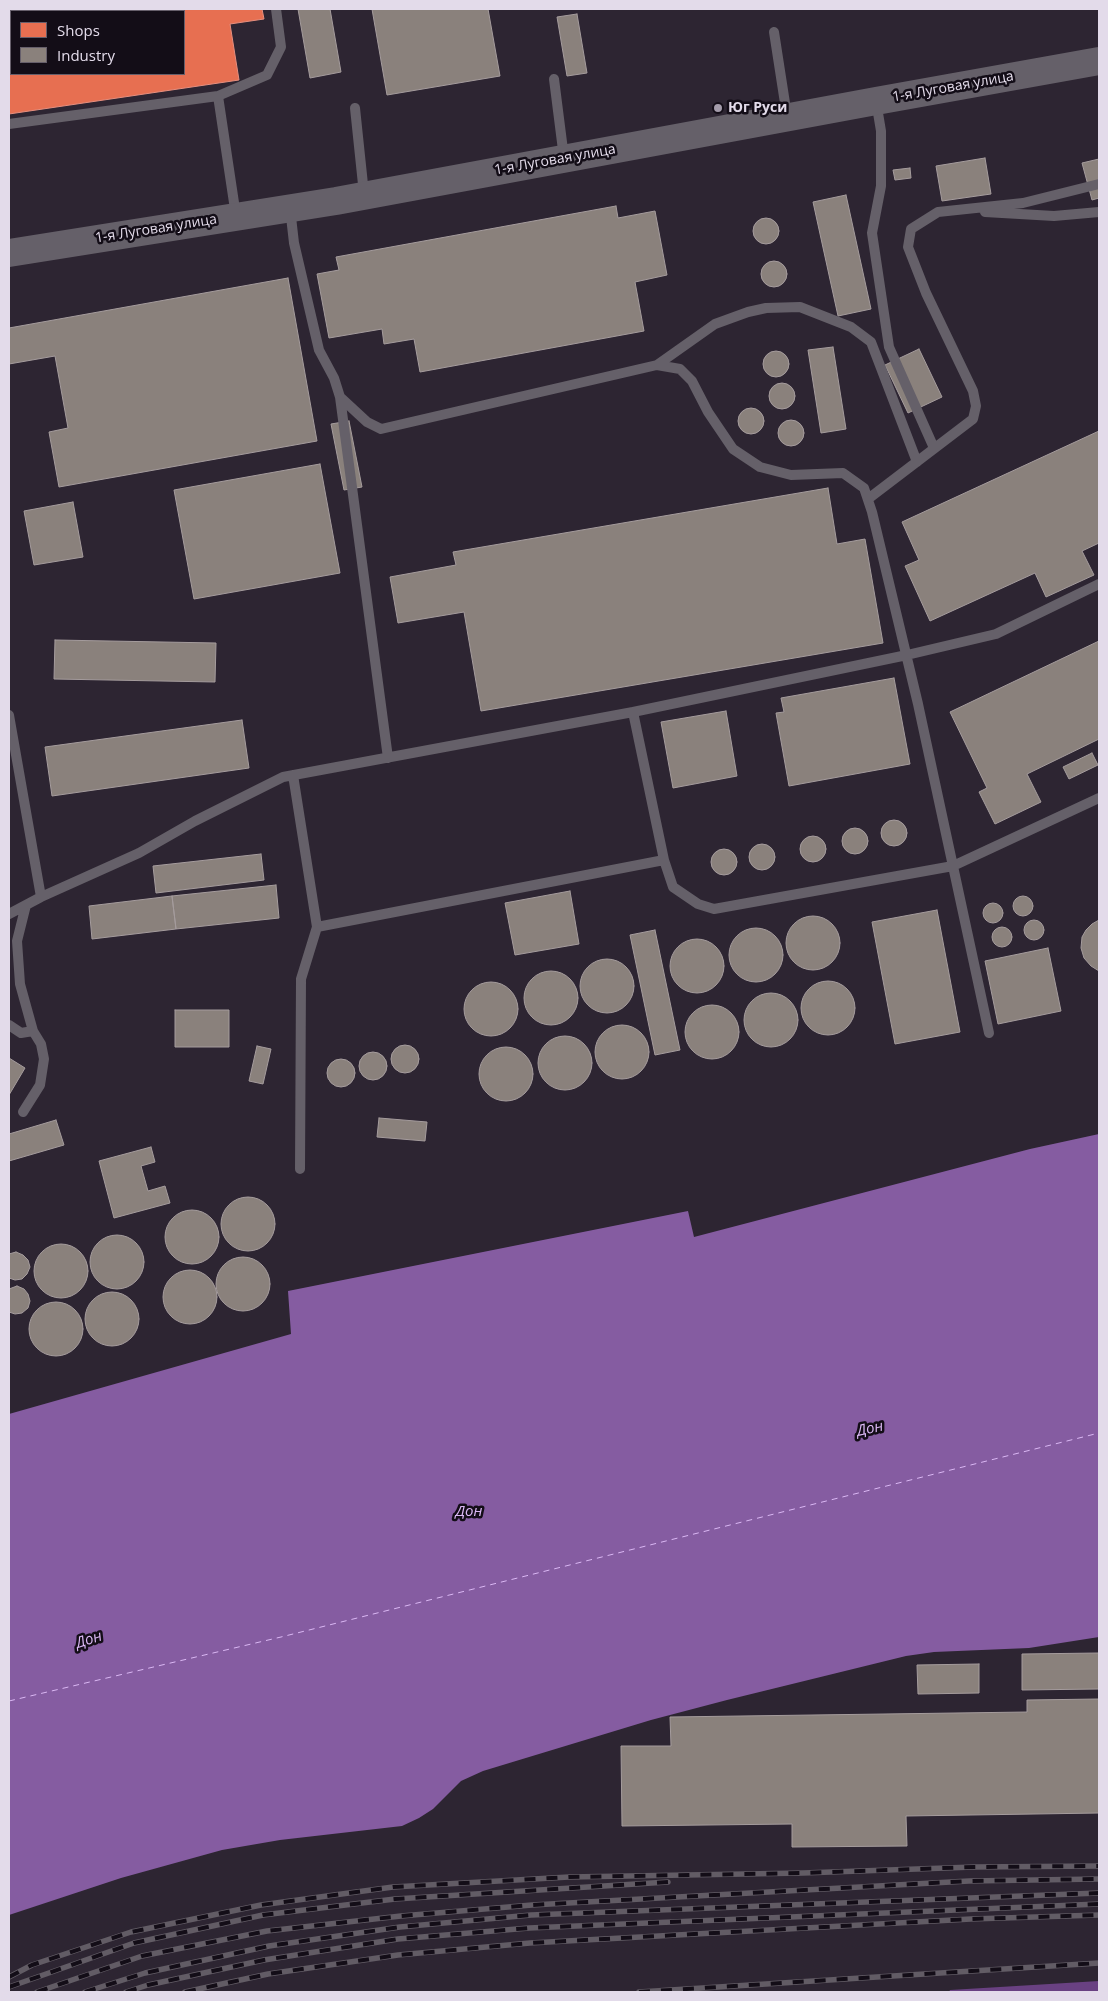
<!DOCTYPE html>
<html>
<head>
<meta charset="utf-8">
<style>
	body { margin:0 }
	#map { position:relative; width:1108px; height:2001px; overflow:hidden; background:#2d2532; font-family:"Open Sans",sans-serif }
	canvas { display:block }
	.frame { position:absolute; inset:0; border:10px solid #e3dbea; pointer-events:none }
	.legend { position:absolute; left:10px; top:10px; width:175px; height:65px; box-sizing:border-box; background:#130d17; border:1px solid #665f6b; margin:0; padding:6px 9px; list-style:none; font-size:15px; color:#e3dbea }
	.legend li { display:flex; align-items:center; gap:10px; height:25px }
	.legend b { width:25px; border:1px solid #665f6b }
</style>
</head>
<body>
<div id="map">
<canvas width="1108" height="2001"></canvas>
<div class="frame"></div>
<ul class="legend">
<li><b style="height:14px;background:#e76f51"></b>Shops</li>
<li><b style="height:14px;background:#8a817c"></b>Industry</li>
</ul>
</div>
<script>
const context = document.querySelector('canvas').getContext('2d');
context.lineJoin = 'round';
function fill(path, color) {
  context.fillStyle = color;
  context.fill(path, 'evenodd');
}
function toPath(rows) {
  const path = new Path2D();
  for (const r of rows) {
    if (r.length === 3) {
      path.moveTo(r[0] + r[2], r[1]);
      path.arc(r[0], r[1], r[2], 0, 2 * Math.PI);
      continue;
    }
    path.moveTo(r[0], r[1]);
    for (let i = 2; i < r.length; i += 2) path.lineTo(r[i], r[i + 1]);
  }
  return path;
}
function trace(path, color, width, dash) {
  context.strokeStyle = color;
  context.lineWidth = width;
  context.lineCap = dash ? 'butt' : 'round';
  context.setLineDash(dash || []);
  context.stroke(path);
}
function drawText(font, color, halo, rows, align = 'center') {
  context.font = font + ' "Open Sans",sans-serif';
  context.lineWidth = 5;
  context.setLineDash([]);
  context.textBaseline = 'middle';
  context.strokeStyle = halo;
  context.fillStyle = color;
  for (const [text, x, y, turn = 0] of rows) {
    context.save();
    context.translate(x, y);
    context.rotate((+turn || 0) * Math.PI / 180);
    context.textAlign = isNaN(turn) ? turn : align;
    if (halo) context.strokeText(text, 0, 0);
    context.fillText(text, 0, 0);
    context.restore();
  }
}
fill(toPath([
	[1099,1981,1099,1992,949,1992,950,1990]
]), '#694182');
fill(toPath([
	[1099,1134,1099,1637,1029,1648,934,1652,906,1656,727,1700,651,1720,483,1771,461,1781,433,1809,419,1818,402,1826,280,1840,222,1850,121,1878,9,1915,9,1414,291,1334,288,1291,688,1211,694,1237,1030,1149]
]), '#855ca1');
const shops = toPath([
	[9,9,262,9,264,19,230,24,239,80,9,114,9,9],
	[11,11,184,11,184,74,11,74,11,11]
]);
fill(shops, '#e76f51');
trace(shops, '#e68f7f', 1);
const industry = toPath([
	[298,9,330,9,341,72,310,78,298,9],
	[372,9,488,9,500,76,387,95,372,9],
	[577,14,587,73,567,76,557,17,577,14],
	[985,158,991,194,942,201,936,166,985,158],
	[1099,159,1099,198,1092,200,1082,163,1099,159],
	[910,168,911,178,895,180,893,170,910,168],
	[846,195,871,309,838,316,813,202,846,195],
	[616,206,618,218,655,211,667,275,635,282,644,331,420,372,414,339,384,344,382,329,329,338,317,274,339,270,336,257,616,206],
	[766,231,13],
	[774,274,13],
	[288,278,317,441,59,487,49,432,68,428,55,356,9,364,9,328,288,278],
	[833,347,846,429,821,433,808,350,833,347],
	[919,349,942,397,908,413,885,365,919,349],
	[776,364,13],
	[782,396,13],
	[751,421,13],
	[791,433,13],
	[349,421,362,487,344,490,331,424,349,421],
	[1099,431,1099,543,1082,551,1094,575,1046,597,1035,573,930,621,905,566,919,560,902,522,1099,431],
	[320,464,340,573,194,599,174,490,320,464],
	[828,488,837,544,865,539,883,643,481,711,464,612,398,623,390,577,456,565,453,552,828,488],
	[73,502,83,557,34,565,24,511,73,502],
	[55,640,216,643,215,682,54,679,55,640],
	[1099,641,1099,739,1027,774,1041,802,995,824,979,792,987,788,950,712,1099,641],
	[894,678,910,764,789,786,776,713,784,712,781,698,894,678],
	[726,711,737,776,673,788,661,722,726,711],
	[242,720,249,768,52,796,45,747,242,720],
	[1092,753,1098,765,1069,779,1063,767,1092,753],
	[894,833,13],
	[855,841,13],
	[813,849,13],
	[762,857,13],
	[724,862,13],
	[261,854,264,880,156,893,153,866,261,854],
	[276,885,279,918,176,929,172,896,276,885],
	[570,891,579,944,515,955,505,903,570,891],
	[1023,906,10],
	[172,896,176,929,92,939,89,906,172,896],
	[993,913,10],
	[937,910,960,1032,895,1044,872,922,937,910],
	[813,943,27],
	[1034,930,10],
	[1099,920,1099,971,1091,966,1084,958,1081,948,1082,937,1086,930,1092,924,1099,920],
	[1002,937,10],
	[756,955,27],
	[655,930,680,1050,655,1055,630,935,655,930],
	[697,966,27],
	[1048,948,1061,1011,998,1024,985,961,1048,948],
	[607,986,27],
	[551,998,27],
	[828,1008,27],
	[491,1009,27],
	[771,1020,27],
	[712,1032,27],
	[175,1010,229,1010,229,1047,175,1047,175,1010],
	[622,1052,27],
	[565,1063,27],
	[405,1059,14],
	[257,1046,271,1049,263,1084,249,1081,257,1046],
	[506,1074,27],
	[373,1066,14],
	[9,1058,25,1068,9,1095,9,1058],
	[341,1073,14],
	[379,1118,427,1122,425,1141,377,1137,379,1118],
	[56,1120,64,1145,9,1161,9,1134,56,1120],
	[151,1147,155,1162,141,1166,148,1191,165,1186,170,1203,114,1218,99,1161,151,1147],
	[248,1224,27],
	[192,1237,27],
	[117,1262,27],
	[61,1271,27],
	[16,1252,23,1255,28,1260,30,1267,27,1274,22,1279,15,1280,9,1278,9,1254,16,1252],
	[243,1284,27],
	[190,1297,27],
	[17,1286,24,1289,28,1294,30,1301,28,1308,22,1313,15,1314,9,1312,9,1289,17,1286],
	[112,1319,27],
	[56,1329,27],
	[1099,1653,1099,1689,1022,1690,1022,1654,1099,1653],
	[979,1664,979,1693,918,1694,917,1665,979,1664],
	[1099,1699,1099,1813,906,1816,907,1846,792,1847,792,1824,622,1826,621,1746,671,1746,670,1717,1027,1712,1027,1700,1099,1699]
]);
fill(industry, '#8a817c');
trace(industry, '#a59c9d', 1);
trace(toPath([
	[9,1701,281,1637,1099,1433]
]), '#dbb8f4', 1, [6, 5]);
trace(toPath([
	[774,32,787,116],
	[554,79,564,158],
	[218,96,236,216],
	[876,101,881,131,881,186,872,233,889,347,934,448],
	[355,108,364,194],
	[9,124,218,96,267,75,281,47,276,9],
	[290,208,294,243,319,350,334,378,340,397,367,422,381,429,657,365,680,369,692,381,708,412,733,449,760,467,791,475,843,473,864,488,872,512,918,704,989,1033],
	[985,212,1054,216,1099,212],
	[657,365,715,324,748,312,766,308,800,307,851,327,871,342,917,462],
	[340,397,388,758],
	[868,499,973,419,976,406,973,391,926,293,908,247,911,229,938,212,1023,203,1099,184],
	[633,712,664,860,673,887,698,904,714,909,953,866,1099,798],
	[9,715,41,897],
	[293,775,317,927,301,979,300,1169],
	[9,914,41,897,139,853,195,821,283,777,633,712,907,655,996,634,1099,584],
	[317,927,664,860],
	[9,1025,21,1033,33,1031],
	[23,1112,40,1085,44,1059,41,1044,33,1031,20,984,17,941,26,905]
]), '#656069', 10);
trace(toPath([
	[9,253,336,201,876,101,1099,61]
]), '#656069', 28);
const rail = toPath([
	[9,1977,32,1965,131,1932,261,1905,393,1887,569,1877,803,1873,974,1867,1099,1866],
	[9,1987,134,1943,263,1915,395,1899,668,1882],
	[37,1992,142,1956,267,1931,401,1916,532,1905,969,1881,1099,1879],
	[85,1992,145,1973,269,1946,400,1927,531,1915,1099,1893],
	[126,1992,148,1985,264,1960,398,1939,529,1928,1099,1904],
	[185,1992,268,1974,398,1955,530,1943,971,1919,1099,1915],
	[639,1992,1099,1963]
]);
trace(rail, '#625c65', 5.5);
trace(rail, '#130d17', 4, [11]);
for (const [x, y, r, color] of [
	[718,108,5,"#a39baa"]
]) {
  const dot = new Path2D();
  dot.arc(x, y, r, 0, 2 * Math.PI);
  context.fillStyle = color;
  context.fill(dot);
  trace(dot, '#130d17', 2);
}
drawText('14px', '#e3dbea', '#130d17', [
	["1-я Луговая улица",953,87,-10],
	["1-я Луговая улица",555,160,-10],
	["1-я Луговая улица",156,229,-9]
]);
drawText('bold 14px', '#e3dbea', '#130d17', [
	["Юг Руси",728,108]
], 'left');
drawText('italic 15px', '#dbb8f4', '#130d17', [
	["Дон",870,1429,-12],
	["Дон",469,1512],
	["Дон",89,1640,-18]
]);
</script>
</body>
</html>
